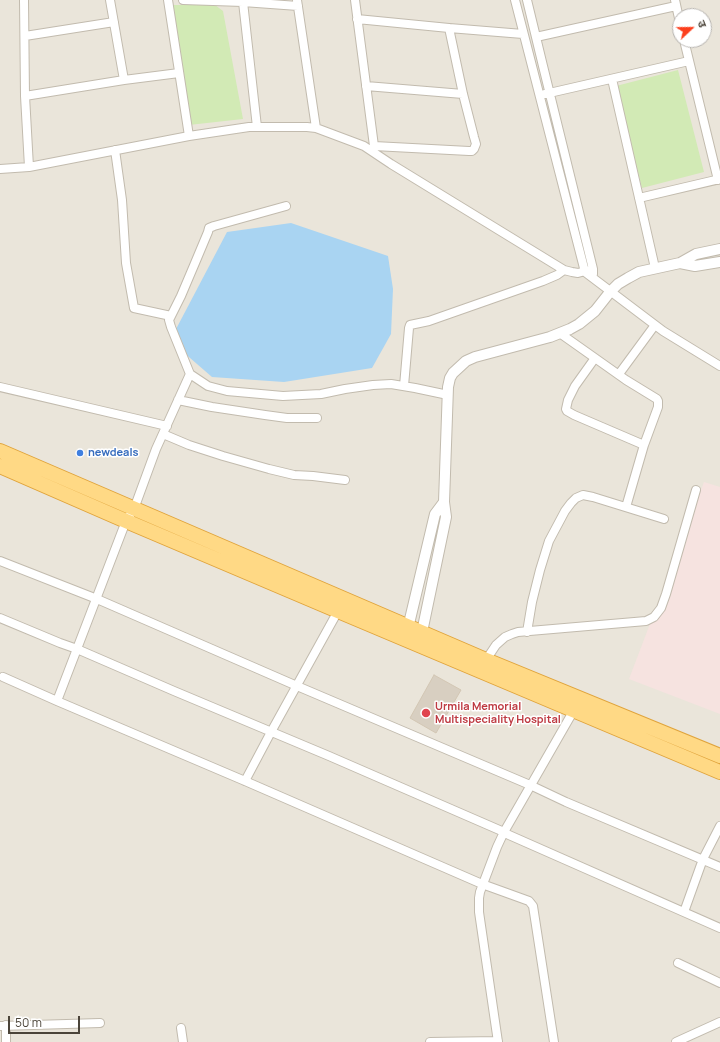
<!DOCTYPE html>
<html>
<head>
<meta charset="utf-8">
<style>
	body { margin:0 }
	#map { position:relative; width:720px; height:1042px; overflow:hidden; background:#f6f3ec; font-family:Manrope,"Noto Sans Devanagari",sans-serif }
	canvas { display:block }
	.north { position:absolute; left:672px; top:8px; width:40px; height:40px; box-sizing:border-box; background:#fff; border:1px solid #b7b4b0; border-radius:50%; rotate:68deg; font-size:11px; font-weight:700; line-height:16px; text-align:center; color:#4b4439 }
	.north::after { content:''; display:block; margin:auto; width:14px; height:18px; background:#fc3f1d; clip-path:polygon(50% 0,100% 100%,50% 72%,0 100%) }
	.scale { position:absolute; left:8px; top:1016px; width:72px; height:18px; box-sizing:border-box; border:2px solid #4b4439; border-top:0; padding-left:5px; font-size:12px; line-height:14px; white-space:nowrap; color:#4b4439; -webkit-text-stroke:3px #fff; paint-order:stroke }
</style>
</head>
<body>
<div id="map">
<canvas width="720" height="1042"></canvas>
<div class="north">उ</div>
<div class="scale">50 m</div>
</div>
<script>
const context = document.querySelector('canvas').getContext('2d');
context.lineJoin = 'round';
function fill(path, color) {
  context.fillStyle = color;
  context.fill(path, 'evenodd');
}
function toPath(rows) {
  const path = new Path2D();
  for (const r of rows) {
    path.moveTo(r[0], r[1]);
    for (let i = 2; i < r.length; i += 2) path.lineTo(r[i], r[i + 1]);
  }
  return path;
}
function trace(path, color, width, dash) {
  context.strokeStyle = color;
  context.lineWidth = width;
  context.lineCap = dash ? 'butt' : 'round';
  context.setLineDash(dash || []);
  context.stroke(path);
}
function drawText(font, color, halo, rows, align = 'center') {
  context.font = font + ' Manrope,sans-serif';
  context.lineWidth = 3;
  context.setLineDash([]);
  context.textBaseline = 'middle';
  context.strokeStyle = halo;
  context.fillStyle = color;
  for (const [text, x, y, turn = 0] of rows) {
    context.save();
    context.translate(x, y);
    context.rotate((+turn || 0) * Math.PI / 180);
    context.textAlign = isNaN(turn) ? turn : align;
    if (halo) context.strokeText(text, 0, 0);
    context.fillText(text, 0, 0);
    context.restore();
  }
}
fill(toPath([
	[0,0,720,0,720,1042,0,1042],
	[680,16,704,16,704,40,680,40]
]), '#eae5da');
fill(toPath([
	[704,482,720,487,720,714,629,679]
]), '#f6e3e0');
fill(toPath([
	[171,5,215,5,223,11,243,119,189,125],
	[678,70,704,172,642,188,616,86]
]), '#d2eab5');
fill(toPath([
	[291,223,388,256,393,289,391,334,372,368,284,382,212,377,182,351,175,331,227,232]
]), '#a9d4f2');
const building = toPath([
	[434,675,461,690,436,733,410,718,434,675]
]);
fill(building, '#d8cfc1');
trace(building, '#d3c7b4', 1);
const minor = toPath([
	[24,0,25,96,29,167],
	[110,0,124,80],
	[168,0,189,136],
	[183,0,243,2,298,6],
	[297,0,316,128],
	[355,0,374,146,372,149],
	[515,0,585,272,663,331,720,366],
	[527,0,543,66,593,269,593,274],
	[675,0,680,23],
	[243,2,257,127],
	[357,19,449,28,523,34],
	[25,36,114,22],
	[536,37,676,6],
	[684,40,718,180],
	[612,79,655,268],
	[366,86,463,94],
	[545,94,689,61],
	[25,96,124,80,179,73],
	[374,146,469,151,472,151,474,149,476,144,474,137,463,94,449,28],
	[115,150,122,200,126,263,134,308,171,316],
	[0,169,29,167,189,136,249,127,307,127,316,128,364,146,391,164,564,270,572,272,578,273,593,269],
	[639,198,720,179],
	[286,206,214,226,209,228,208,232,195,263,181,296,169,320,171,327,190,374,208,386,227,391,283,396,321,394,345,389,373,385,391,384,415,388,448,395],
	[561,334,626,380,657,399,658,401,658,407,644,445,626,507],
	[595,358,575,386,568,400,566,409,567,411,574,415,644,445],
	[619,374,655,325],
	[404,386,409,328,410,325,429,321,543,281,557,275,564,270],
	[0,387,167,426],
	[178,400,212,407,265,415,287,418,317,418],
	[163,434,189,445,223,456,269,469,294,475,313,476,345,480],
	[0,561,97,599,297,686,530,785,566,802,720,867],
	[0,618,60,643,77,649,174,691,329,756,504,832,509,835,720,928],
	[527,632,532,602,540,570,549,541,565,511,571,503,576,498,583,495,593,497,664,519],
	[486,660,496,645,505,637,512,634,518,632,646,621,654,617,661,608,666,594,696,490],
	[3,677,57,701,245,781,482,884,529,901,533,906,554,1042],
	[57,701,126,521,134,509,156,449,190,374],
	[245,781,271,732,338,611],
	[684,912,703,859,720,826],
	[678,963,720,983],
	[6,1025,6,1042],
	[0,1026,100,1023],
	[181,1028,183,1042],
	[430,1042,498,1041],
	[498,1042,479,912,479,898,480,892,497,847,504,832,574,710],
	[676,1042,720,1022]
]);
const tertiary = toPath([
	[680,263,695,266,720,262],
	[407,632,435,514,444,502],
	[420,637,422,632,446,517,444,502,448,387,450,378,453,373,466,361,475,357,550,337,570,329,579,324,595,311,610,292,618,284,628,278,639,272,680,263,696,254,720,249]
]);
const trunk = toPath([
	[0,451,486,660,720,756],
	[0,466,126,521,338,611,720,772]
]);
trace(minor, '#c2bbae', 10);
trace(tertiary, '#c2bbae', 12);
trace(trunk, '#e0a43c', 16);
trace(minor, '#fff', 8);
trace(tertiary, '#fff', 10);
trace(trunk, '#ffd985', 14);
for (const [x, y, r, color] of [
	[80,453,4,"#3f7fe0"],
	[426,713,5,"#e0444e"]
]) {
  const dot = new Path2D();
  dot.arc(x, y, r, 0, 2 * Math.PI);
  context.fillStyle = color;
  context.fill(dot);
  trace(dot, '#fff', 1.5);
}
drawText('bold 11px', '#366cbe', '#fff', [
	["newdeals",88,453]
], 'left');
drawText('bold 11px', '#be3a42', '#fff', [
	["Urmila Memorial",435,707],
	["Multispeciality Hospital",435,720]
], 'left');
</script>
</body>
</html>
